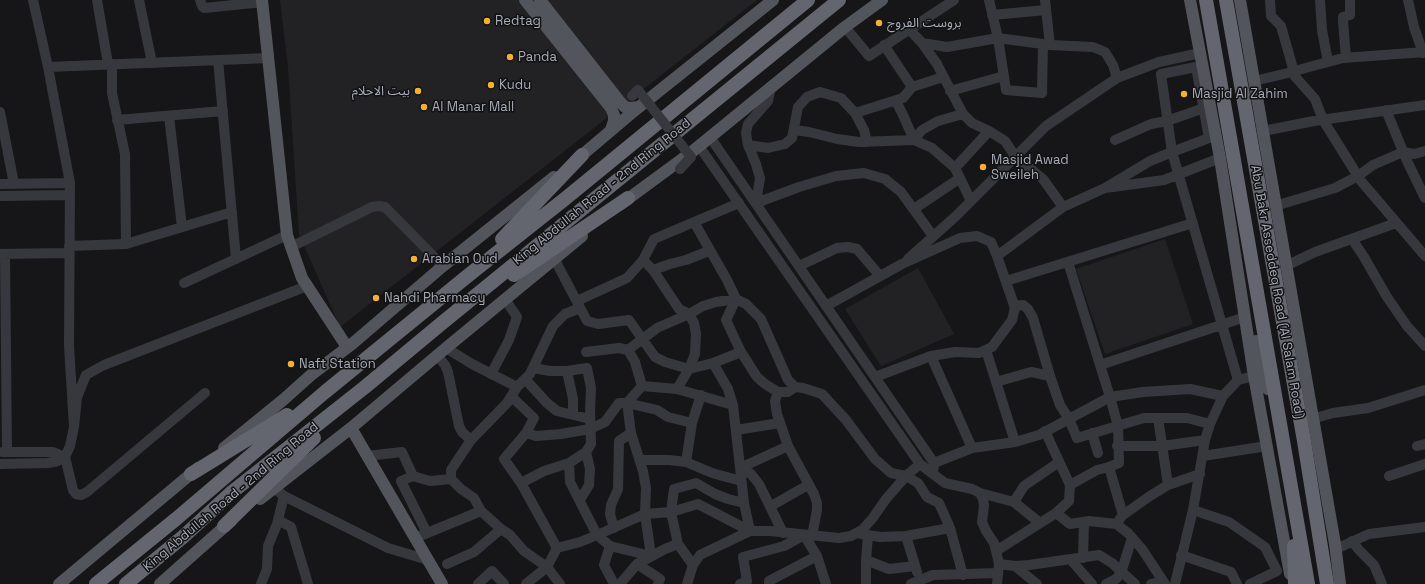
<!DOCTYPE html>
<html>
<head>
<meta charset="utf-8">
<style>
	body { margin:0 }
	canvas { display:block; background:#161618 }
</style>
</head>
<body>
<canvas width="1425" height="584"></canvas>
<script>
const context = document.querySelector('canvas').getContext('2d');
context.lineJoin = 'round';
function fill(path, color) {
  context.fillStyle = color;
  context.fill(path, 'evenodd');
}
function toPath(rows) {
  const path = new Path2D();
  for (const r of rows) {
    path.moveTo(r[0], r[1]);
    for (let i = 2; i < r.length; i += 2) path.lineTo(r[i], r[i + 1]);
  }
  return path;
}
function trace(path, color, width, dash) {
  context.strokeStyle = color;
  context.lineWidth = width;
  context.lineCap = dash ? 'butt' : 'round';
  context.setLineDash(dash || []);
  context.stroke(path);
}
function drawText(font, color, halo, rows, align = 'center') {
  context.font = font + ' "Space Grotesk","Noto Sans Arabic",sans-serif';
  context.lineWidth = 3;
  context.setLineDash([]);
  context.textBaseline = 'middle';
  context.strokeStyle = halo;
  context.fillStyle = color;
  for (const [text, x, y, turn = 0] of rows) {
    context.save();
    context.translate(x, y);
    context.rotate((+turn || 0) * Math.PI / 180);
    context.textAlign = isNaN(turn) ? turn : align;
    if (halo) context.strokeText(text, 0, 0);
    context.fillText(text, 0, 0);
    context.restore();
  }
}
fill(toPath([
	[280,0,757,0,340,327,299,234,288,67],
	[1165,239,1193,324,1105,354,1076,269],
	[918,268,954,334,881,366,845,309]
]), '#222225');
trace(toPath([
	[33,0,48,67,70,183,69,346,74,427],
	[97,0,108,64],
	[139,0,152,63],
	[200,0,202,6,204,8,263,2],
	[989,0,998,38,1006,90,1042,93,1043,44],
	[1045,0,1050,45],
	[1270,0,1271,16,1281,26,1294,72],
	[1320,0,1322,30,1328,62],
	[1408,0,1414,27,1423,53],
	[992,15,1046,10],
	[845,27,869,56,954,0],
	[909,29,922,43,937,64,963,114,972,123,989,131,1005,141,1015,156,1043,179,1063,207],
	[922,43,947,47,998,38,1050,45,1093,47,1105,52,1113,65,1117,78],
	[884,45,912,87],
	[1346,58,1343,21,1343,17,1350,15,1350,0],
	[218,60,236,259],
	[112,64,112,93,125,154,126,244],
	[48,67,269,58],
	[1291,72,1315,99,1323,120,1361,181,1425,256],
	[1254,81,1288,73,1309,67,1343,58,1425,52],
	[950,91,1004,76],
	[896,101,903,115,914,140,922,130,938,121,963,114],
	[1386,110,1407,161,1425,198],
	[0,112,14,184],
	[855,113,903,98,912,87,943,77],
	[169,116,182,227],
	[117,120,223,111],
	[794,130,809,132,837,139,859,142,914,140,932,148,955,168,971,201],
	[1263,131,1314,121,1425,105],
	[1115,140,1151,124,1167,121,1204,108],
	[748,145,768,148,785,144,792,138,798,107,807,97,820,92,841,98,855,113,864,130,867,142],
	[699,146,920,464,933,474,934,463,710,137],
	[955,168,989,131],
	[0,184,70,183],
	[1105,188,1150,161,1172,152,1209,138,1196,67,1161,74,1172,152,1238,380],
	[0,196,70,195],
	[756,203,799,187,836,176,864,173,885,179,901,192,933,236],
	[756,203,760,178,756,164,748,145,746,133,748,124,768,101,771,87],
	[1275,206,1335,188,1358,176,1373,165,1403,152,1414,154,1425,151],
	[914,209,960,178],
	[1352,239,1364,257,1387,297,1407,326,1425,346],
	[69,246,126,244,232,212],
	[291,247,372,207,379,206,385,207,443,266],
	[0,254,69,253],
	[5,254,7,452],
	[997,256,1063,207,1105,188,1164,180,1220,158],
	[554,258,587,321,598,324,629,320,655,357,665,362,689,369,713,363,741,352,726,320,736,299,727,280,694,222],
	[908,259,956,216,1046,126,1117,78,1159,62,1200,53],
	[643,260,653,270,679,309,689,314,694,323,696,334,695,354,689,369,677,389],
	[1068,262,1110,397,1118,426,1119,463,1109,467,1123,515],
	[799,266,837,248,848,247,857,249,880,276],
	[1286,266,1315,252,1396,223],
	[653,270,670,264,686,260,709,251],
	[1006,281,1193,223],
	[184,283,287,235],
	[577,301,627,278,643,260,654,239,739,203],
	[826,306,902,264,960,238,977,236,991,242,997,256,1015,308,1012,320,992,347,979,353,955,352,931,356,875,377],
	[1014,306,1023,305,1028,309,1033,318,1050,376],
	[446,348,472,364,517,387],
	[628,350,657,328,689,314,703,306,716,302,736,299,746,304,761,319,788,380,795,387,803,388,822,394,846,420,875,459,891,473,906,476,920,464],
	[986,350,1015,442],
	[586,352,619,348,628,350,635,362,642,386],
	[741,352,757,377,765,384,778,392,788,392,795,387],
	[437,355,445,365,448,372,459,426,462,432,471,440],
	[931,356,972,448],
	[713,363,728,389,733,405,744,503,750,531],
	[1100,365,1245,317],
	[567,371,573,399,573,414],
	[491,374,509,340,517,317,505,299],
	[525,379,547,403,557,411,590,419],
	[996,382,1031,372,1050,376,1060,405,1069,419,1077,438,1144,418,1187,418,1210,424],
	[642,386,677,389,733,405],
	[778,392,775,401,777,414,788,446,814,494,817,503,817,510,812,536],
	[512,397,534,418,526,433,504,459,521,483,557,548],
	[1158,418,1168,485],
	[1312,419,1333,413,1368,408,1425,390],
	[736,430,780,423],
	[526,433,536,436,561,434,590,429,605,422,619,403,627,403,657,410,668,417,692,423],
	[1092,433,1098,453],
	[1117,446,1162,446,1205,440],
	[1417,446,1425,444],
	[2,452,53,452,65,457],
	[367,456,402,452,413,476,430,481,451,479],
	[1203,456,1267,446],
	[65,457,73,490,76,494,81,495,87,492,205,393],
	[640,460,669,460,686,462,712,473,741,481],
	[686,462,692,423,701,395],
	[569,463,570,482,597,535,610,546,651,556,645,514,646,488,643,471,631,433,627,403,642,386],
	[934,463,972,448,1015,442,1039,435,1110,397,1143,392,1190,389,1223,396],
	[0,464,48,463,58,461,65,457,70,446,74,427,77,397,86,375,104,365,307,286],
	[740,468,751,474,759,484,783,533],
	[740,468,788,446],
	[933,474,945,483,972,489,980,493,983,499,984,506,982,522,986,531,994,543,997,555,999,564,997,584],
	[413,476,401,481,427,533],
	[1389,476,1425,464],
	[521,483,544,471,569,463,586,452,591,444,590,413,591,388,587,368,567,371,550,371,533,368],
	[1070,485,1097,470,1109,467],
	[274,488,284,496,388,548,428,560],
	[980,493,1014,502,1040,523],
	[580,500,589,485,590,469,586,452],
	[1014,502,1024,486,1059,462],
	[771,506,808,485],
	[1193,510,1229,522,1265,547,1277,571,1250,584],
	[1056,513,1070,524,1089,521,1116,524,1128,533,1142,549,1165,584],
	[278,520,291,527,308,584],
	[1119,520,1123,515,1150,496,1168,485,1200,474],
	[614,528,610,514,611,505,618,489,619,441,631,433],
	[856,533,880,537,906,536,950,528],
	[906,536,917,572],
	[415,538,481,511],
	[1352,541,1359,550,1374,565,1382,584],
	[610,546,604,565,614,584],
	[1336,549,1369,534,1425,527],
	[996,551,1056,513,1069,501,1070,485,1045,431],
	[1181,555,1231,572,1237,584],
	[1083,558,1084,522],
	[866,560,889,569,915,566],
	[1071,560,1092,584],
	[447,564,474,552,501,529],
	[637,564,660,579,658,584],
	[999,564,1015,566,1029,565,1099,555,1112,563,1135,584],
	[693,565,678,544,671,512,674,489,696,483,715,494,728,499,744,503],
	[1015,566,1037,584],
	[261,584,267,569,268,546,277,524,284,496],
	[478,584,492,571,504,584],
	[526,584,547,567,524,551,510,535,501,529,481,511,474,498,461,489,451,479,451,470,471,440,507,403,517,387,530,374,553,326,565,314,580,308],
	[560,584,547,567,557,548,580,542,597,535,645,514,671,512,698,504,750,531],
	[620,584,637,564,665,549,678,544],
	[687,584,693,565,700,555,750,531,770,531,839,538,851,536,862,530,872,519,886,499,906,476,918,483,927,497,939,503,950,528,963,575],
	[740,584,747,581,743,557,784,546,804,535,817,556,826,584],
	[769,584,769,581,817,556],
	[866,584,866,560,868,535],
	[911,584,933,575,998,573],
	[1106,584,1116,579,1121,573,1132,538],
	[1151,584,1163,581],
	[1175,584,1193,510,1205,440,1210,424,1223,396,1238,380,1254,376]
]), '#37383d', 10);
trace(toPath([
	[262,0,287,235,302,278,347,347],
	[525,0,611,108,614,115,614,121,611,130],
	[540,0,620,102,625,107,630,108,639,107],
	[1190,0,1220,158,1254,376,1290,574],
	[1240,0,1335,544,1340,584],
	[575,161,634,111,773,0],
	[621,204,693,151,845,27,882,0],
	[1256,341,1268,389],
	[351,428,442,584],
	[224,448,283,400,311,375,352,344,443,266,554,177],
	[260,499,351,428,446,348,582,236],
	[59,584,198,468],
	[160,584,231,521]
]), '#53555c', 12);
trace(toPath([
	[1206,0,1308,584],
	[1226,0,1304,441,1327,584],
	[502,239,582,155],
	[514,275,628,198],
	[191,474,287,415],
	[224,526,314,438],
	[1294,546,1295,584],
	[96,584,176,519,325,392,470,274,566,198,808,0],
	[126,584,184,536,232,492,365,387,442,323,839,0]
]), '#63666e', 14);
trace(toPath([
	[632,96,638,90,691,157,680,169]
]), '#37383d', 10);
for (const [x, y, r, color] of [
	[487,21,4,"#f2b134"],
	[879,23,4,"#f2b134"],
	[510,57,4,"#f2b134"],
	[491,85,4,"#f2b134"],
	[418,91,4,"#f2b134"],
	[1184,94,4,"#f2b134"],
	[424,107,4,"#f2b134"],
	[983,167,4,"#f2b134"],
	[414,259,4,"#f2b134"],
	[376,298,4,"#f2b134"],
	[291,364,4,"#f2b134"]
]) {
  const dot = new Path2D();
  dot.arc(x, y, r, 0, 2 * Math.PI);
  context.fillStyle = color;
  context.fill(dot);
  trace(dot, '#111113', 1.5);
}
drawText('13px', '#a8adb8', '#111113', [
	["Redtag",495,21],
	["بروست الفروج",887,23],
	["Panda",518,57],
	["Kudu",499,85],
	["بيت الاحلام",410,91,"right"],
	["Masjid Al Zahim",1192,94],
	["Al Manar Mall",432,107],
	["Masjid Awad",991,160],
	["Sweileh",991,175],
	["Arabian Oud",422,259],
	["Nahdi Pharmacy",384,298],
	["Naft Station",299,364]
], 'left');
drawText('13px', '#a8adb8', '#111113', [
	["King Abdullah Road - 2nd Ring Road",602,192,-39],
	["Abu Bakr Asseddeq Road (Al Salam Road)",1277,292,80],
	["King Abdullah Road - 2nd Ring Road",231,497,-40]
]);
</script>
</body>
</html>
